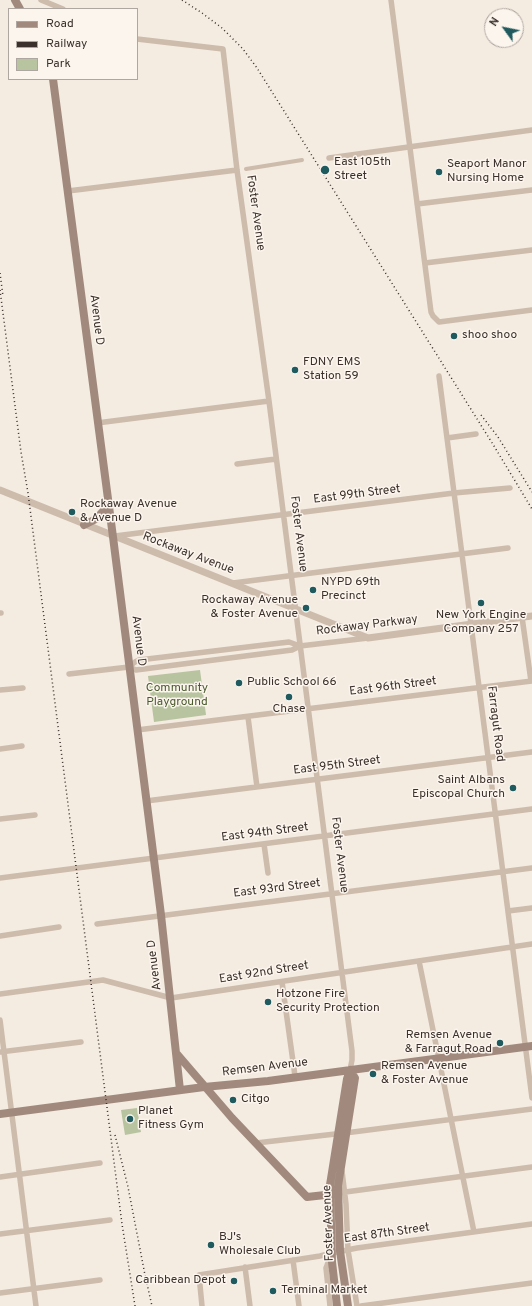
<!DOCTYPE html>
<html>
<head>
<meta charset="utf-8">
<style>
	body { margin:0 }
	#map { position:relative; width:532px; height:1306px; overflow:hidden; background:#f4ebe1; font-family:Overpass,sans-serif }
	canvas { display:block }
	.legend { position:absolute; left:8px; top:8px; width:130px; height:72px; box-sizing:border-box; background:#fbf5ee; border:1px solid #aea6a0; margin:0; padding:5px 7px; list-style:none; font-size:12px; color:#3b302b }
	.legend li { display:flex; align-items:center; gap:8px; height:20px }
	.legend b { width:20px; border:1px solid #aea6a0 }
	.north { position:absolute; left:484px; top:8px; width:40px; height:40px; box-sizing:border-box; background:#fbf5ee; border:1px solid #aea6a0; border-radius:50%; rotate:303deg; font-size:11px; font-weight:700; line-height:16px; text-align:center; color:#3b302b }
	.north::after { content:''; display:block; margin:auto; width:14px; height:18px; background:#1f5a5e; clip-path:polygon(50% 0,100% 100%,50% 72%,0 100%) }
</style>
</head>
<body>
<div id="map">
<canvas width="532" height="1306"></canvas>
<ul class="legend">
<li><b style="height:5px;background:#a18a7d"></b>Road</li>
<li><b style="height:5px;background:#3b302b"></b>Railway</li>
<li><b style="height:11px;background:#b8c4a0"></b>Park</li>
</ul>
<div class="north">N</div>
</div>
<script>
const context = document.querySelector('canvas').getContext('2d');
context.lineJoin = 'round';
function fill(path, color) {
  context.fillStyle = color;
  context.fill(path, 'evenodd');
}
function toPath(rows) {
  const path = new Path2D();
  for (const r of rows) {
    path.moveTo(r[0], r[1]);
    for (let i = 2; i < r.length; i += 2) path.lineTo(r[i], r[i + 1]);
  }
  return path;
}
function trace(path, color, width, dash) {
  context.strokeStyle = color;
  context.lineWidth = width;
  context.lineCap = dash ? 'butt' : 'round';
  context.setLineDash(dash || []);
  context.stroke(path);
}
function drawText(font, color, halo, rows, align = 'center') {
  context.font = font + ' Overpass,sans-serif';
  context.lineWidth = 3;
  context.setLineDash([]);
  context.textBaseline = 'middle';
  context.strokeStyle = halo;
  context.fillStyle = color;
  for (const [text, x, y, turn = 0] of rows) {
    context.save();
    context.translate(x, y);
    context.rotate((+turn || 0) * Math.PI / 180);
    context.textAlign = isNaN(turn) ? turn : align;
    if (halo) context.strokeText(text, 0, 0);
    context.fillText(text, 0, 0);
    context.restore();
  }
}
fill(toPath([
	[200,670,206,715,154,722,148,676],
	[137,1108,141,1132,125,1135,121,1110]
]), '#b8c4a0');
trace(toPath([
	[246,169,302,160]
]), '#cdbbac', 4);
trace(toPath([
	[41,0,63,9],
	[391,0,431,312,433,316,439,322,532,310],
	[137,39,223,49,237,170,269,401,342,973,352,1051,352,1060,350,1070],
	[329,158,532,130],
	[68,191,237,170],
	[417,204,532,190],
	[425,263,532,250],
	[439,376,532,1098],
	[97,423,269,401],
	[447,438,476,434],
	[237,464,276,459],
	[115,536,454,493,510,488],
	[233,583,508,548],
	[0,613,1,613],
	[522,617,531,681],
	[129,667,135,662,139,660,289,642,300,646],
	[69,674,129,667,136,670,292,650,300,646,368,638],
	[0,690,23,688],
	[248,717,257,787],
	[137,730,532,681],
	[0,749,22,746],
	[146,801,532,752],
	[0,819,35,815],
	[264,844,268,873],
	[0,878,532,809],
	[508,911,532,908],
	[97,924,532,868],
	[0,936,59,927],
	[419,961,474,1232],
	[282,982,295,1076],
	[0,994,103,980,171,998,532,944],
	[0,1020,36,1306],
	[0,1052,81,1042],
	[256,1143,353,1132,532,1109],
	[342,1171,346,1204,348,1250,357,1306],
	[0,1177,100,1163],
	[338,1193,532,1167],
	[0,1234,110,1220],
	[293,1260,299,1306],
	[245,1267,250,1306],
	[0,1293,100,1280],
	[202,1306,199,1275,320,1256,332,1253,357,1248,532,1224],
	[330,1306,326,1268,331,1255],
	[361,1306,532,1283]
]), '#cdbbac', 5.5);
trace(toPath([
	[0,490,368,638,532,616]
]), '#cdbbac', 7);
trace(toPath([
	[15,0,20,9],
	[53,79,113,537,161,915,180,1090],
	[84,525,96,519,109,505],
	[177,1054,232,1118,307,1197,334,1194],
	[0,1114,204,1087,268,1081,532,1046],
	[337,1306,332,1262,330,1185,347,1079,350,1070],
	[348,1306,340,1251,338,1186,355,1078,350,1070]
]), '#a18a7d', 8);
trace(toPath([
	[182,0,202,13,222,28,243,49,257,68,494,446,532,509],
	[0,273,3,296],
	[0,290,21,452,28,493,122,1224,135,1306],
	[481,415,498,437,532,492],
	[115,1135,128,1187,145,1275,152,1306]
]), '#3b302b', 1.5, [1, 3]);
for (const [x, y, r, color] of [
	[325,170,5,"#1f5a5e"],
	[439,172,4,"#1f5a5e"],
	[454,336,4,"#1f5a5e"],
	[295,370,4,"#1f5a5e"],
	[72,512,4,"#1f5a5e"],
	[313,590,4,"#1f5a5e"],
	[481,603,4,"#1f5a5e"],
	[306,608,4,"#1f5a5e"],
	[239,683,4,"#1f5a5e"],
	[289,697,4,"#1f5a5e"],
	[513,788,4,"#1f5a5e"],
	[268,1002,4,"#1f5a5e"],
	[500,1043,4,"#1f5a5e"],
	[373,1074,4,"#1f5a5e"],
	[233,1100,4,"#1f5a5e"],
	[130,1119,4,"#1f5a5e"],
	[211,1245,4,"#1f5a5e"],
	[234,1281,4,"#1f5a5e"],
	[273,1291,4,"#1f5a5e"]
]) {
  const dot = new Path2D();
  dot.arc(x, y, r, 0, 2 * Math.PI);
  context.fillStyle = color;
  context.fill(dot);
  trace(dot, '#fbf5ee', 1.5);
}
drawText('12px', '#3b302b', '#fbf5ee', [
	["East 105th",334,163],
	["Street",334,177],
	["Seaport Manor",447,165],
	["Nursing Home",447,179],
	["shoo shoo",462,336],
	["FDNY EMS",303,363],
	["Station 59",303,377],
	["Rockaway Avenue",80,505],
	["& Avenue D",80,519],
	["NYPD 69th",321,583],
	["Precinct",321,597],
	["Rockaway Avenue",298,601,"right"],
	["& Foster Avenue",298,615,"right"],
	["New York Engine",481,616,"center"],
	["Company 257",481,630,"center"],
	["Public School 66",247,683],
	["Chase",289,710,"center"],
	["Saint Albans",505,781,"right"],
	["Episcopal Church",505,795,"right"],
	["Hotzone Fire",276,995],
	["Security Protection",276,1009],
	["Remsen Avenue",492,1036,"right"],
	["& Farragut Road",492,1050,"right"],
	["Remsen Avenue",381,1067],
	["& Foster Avenue",381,1081],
	["Citgo",241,1100],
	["Planet",138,1112],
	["Fitness Gym",138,1126],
	["BJ's",219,1238],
	["Wholesale Club",219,1252],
	["Caribbean Depot",226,1281,"right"],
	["Terminal Market",281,1291]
], 'left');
drawText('12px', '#3b302b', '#fbf5ee', [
	["Foster Avenue",255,213,82],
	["Avenue D",96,320,83],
	["East 99th Street",357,495,-7],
	["Foster Avenue",298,534,83],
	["Rockaway Avenue",188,554,21],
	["Rockaway Parkway",367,626,-7],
	["Avenue D",138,641,83],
	["East 96th Street",393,687,-7],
	["Farragut Road",495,724,83],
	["East 95th Street",337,766,-7],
	["East 94th Street",265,833,-7],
	["Foster Avenue",339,855,83],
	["East 93rd Street",277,889,-7],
	["Avenue D",155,965,-97],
	["East 92nd Street",264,973,-9],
	["Remsen Avenue",265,1068,-7],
	["Foster Avenue",329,1223,-92],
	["East 87th Street",387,1234,-8]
]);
drawText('12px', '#4a5a2e', '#fbf5ee', [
	["Community",177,689],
	["Playground",177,703]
]);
</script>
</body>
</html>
